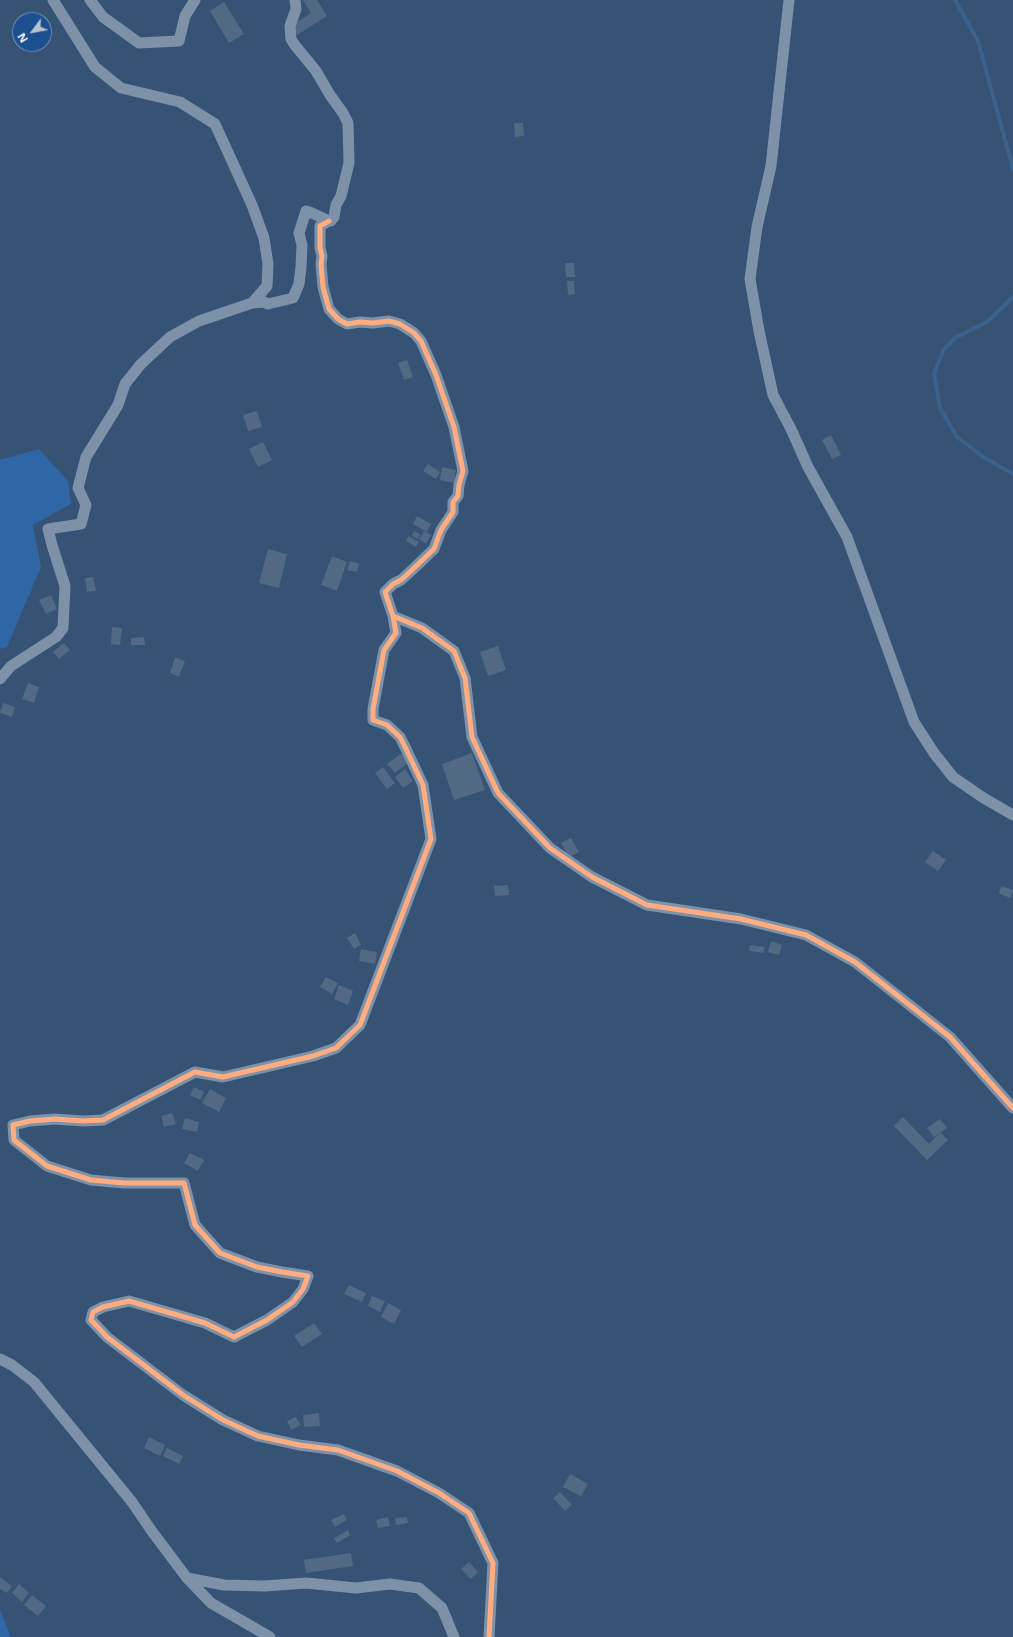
<!DOCTYPE html>
<html>
<head>
<meta charset="utf-8">
<style>
	body { margin:0 }
	#map { position:relative; width:1013px; height:1637px; overflow:hidden; background:#365274; font-family:"Open Sans",sans-serif }
	canvas { display:block }
	.north { position:absolute; left:12px; top:12px; width:40px; height:40px; box-sizing:border-box; background:#1b4f8f; border:1px solid #7695bc; border-radius:50%; rotate:238deg; font-size:11px; font-weight:700; line-height:16px; text-align:center; color:#fff }
	.north::after { content:''; display:block; margin:auto; width:14px; height:18px; background:#b9c2ce; clip-path:polygon(50% 0,100% 100%,50% 72%,0 100%) }
</style>
</head>
<body>
<div id="map">
<canvas width="1013" height="1637"></canvas>
<div class="north">N</div>
</div>
<script>
const context = document.querySelector('canvas').getContext('2d');
context.lineJoin = 'round';
function fill(path, color) {
  context.fillStyle = color;
  context.fill(path, 'evenodd');
}
function toPath(rows) {
  const path = new Path2D();
  for (const r of rows) {
    path.moveTo(r[0], r[1]);
    for (let i = 2; i < r.length; i += 2) path.lineTo(r[i], r[i + 1]);
  }
  return path;
}
function trace(path, color, width, dash) {
  context.strokeStyle = color;
  context.lineWidth = width;
  context.lineCap = dash ? 'butt' : 'round';
  context.setLineDash(dash || []);
  context.stroke(path);
}
fill(toPath([
	[39,449,68,481,71,504,33,525,41,567,7,647,0,649,0,460],
	[0,1610,11,1637,0,1637]
]), '#2f66a5');
trace(toPath([
	[955,0,978,41,1013,169],
	[1013,297,987,322,955,338,944,349,934,373,940,408,957,437,982,456,1013,474]
]), '#3b618d', 4);
fill(toPath([
	[303,0,317,0,327,16,297,35,291,26,311,13],
	[224,2,244,34,229,43,210,11],
	[514,123,523,123,524,136,515,137],
	[565,263,574,263,575,277,566,277],
	[567,281,574,281,575,294,568,295],
	[407,360,413,377,404,380,398,363],
	[257,411,262,427,248,431,243,415],
	[831,435,841,455,832,459,822,440],
	[263,442,272,460,258,467,249,449],
	[428,464,440,472,436,479,423,471],
	[442,467,456,470,454,483,440,480],
	[417,516,431,524,427,532,413,524],
	[414,531,420,534,418,539,412,536],
	[424,531,431,535,426,544,419,539],
	[409,536,419,542,416,547,406,541],
	[268,549,287,554,279,588,259,583],
	[332,556,347,562,337,591,321,585],
	[350,561,359,564,357,572,347,570],
	[93,577,96,591,87,592,85,578],
	[51,595,57,609,46,614,39,600],
	[112,627,122,628,120,645,111,644],
	[144,637,145,645,131,645,131,638],
	[64,643,70,650,59,659,53,652],
	[498,646,506,670,488,676,480,652],
	[175,657,185,661,179,677,170,673],
	[28,683,39,687,34,703,22,699],
	[3,703,15,707,12,717,0,713],
	[402,753,409,762,395,773,387,764],
	[472,753,485,790,454,800,442,764],
	[383,767,395,783,387,789,375,773],
	[405,769,413,781,403,788,395,777],
	[571,838,579,852,569,857,561,843],
	[933,851,946,860,938,871,925,862],
	[508,885,509,895,495,896,494,886],
	[1001,886,1013,890,1011,898,999,894],
	[355,933,361,945,354,949,347,938],
	[771,941,782,945,779,955,768,952],
	[750,945,764,947,764,953,749,951],
	[361,949,377,952,375,964,359,961],
	[326,977,338,983,332,994,320,987],
	[339,985,353,991,348,1005,334,999],
	[194,1087,204,1092,200,1100,190,1095],
	[210,1089,226,1098,219,1112,202,1103],
	[172,1113,176,1124,164,1127,161,1116],
	[903,1117,929,1144,940,1132,948,1140,927,1160,894,1126],
	[185,1118,199,1122,197,1132,182,1129],
	[940,1119,947,1128,934,1137,927,1128],
	[190,1153,204,1160,198,1171,184,1163],
	[349,1285,366,1293,362,1302,344,1294],
	[372,1296,385,1301,380,1312,368,1306],
	[388,1303,401,1310,394,1324,381,1317],
	[314,1323,322,1334,302,1347,294,1336],
	[319,1413,320,1426,304,1427,303,1415],
	[296,1417,301,1425,291,1430,287,1421],
	[149,1437,165,1445,160,1456,144,1448],
	[167,1448,183,1456,179,1464,163,1456],
	[570,1474,588,1484,581,1496,563,1487],
	[560,1492,572,1505,565,1511,553,1498],
	[344,1514,347,1520,335,1527,331,1520],
	[388,1517,390,1526,378,1528,376,1520],
	[407,1517,408,1523,396,1525,395,1518],
	[348,1530,350,1535,337,1543,334,1538],
	[351,1553,353,1566,306,1573,304,1560],
	[469,1562,478,1572,471,1579,461,1569],
	[0,1577,12,1586,7,1593,0,1589],
	[19,1584,29,1593,22,1602,12,1593],
	[32,1595,46,1606,38,1616,24,1605]
]), '#526984');
trace(toPath([
	[90,0,103,17,139,43,179,41,185,16,195,0],
	[789,0,771,166,757,227,750,279,759,331,773,395,791,429,808,467,847,537,914,722,934,753,953,777,982,797,1013,815],
	[329,221,320,226,320,248,322,256,321,264,323,287,329,309,338,319,347,324,360,322,373,323,389,321,400,324,414,333,421,341,436,375,454,427,463,471,459,485,458,496,453,502,453,512,441,530,434,549,411,571,401,580,393,584,385,592,393,616,422,628,454,651,465,678,472,737,498,793,550,848,592,877,647,905,741,919,806,935,855,962,950,1037,1013,1108],
	[252,303,264,302,268,304,293,298,299,284,301,267,302,245,299,233,306,211,312,213,329,221,331,221,334,217,336,205,341,196,349,163,348,123,343,113,330,95,316,71,294,44,291,39,290,26,296,9,295,0],
	[393,616,396,633,384,650,373,709,373,720,387,725,400,737,406,749,423,785,431,839,360,1025,336,1048,313,1056,223,1077,195,1072,103,1120,83,1121,55,1119,30,1121,13,1125,14,1140,47,1166,91,1180,124,1183,184,1183,195,1225,220,1253,257,1267,282,1272,308,1276,303,1289,293,1302,267,1320,234,1337,205,1323,129,1301,103,1307,93,1312,91,1320,107,1337,183,1395,223,1420,258,1436,299,1445,338,1450,397,1471,439,1493,469,1513,493,1563,489,1637],
	[0,679,11,666,56,637,63,628,65,586,52,545,48,529,81,524,86,505,78,488,86,457,118,405,125,384,141,364,170,337,199,321,252,303,267,286,268,264,264,238,252,205,215,124,180,102,121,88,95,67,53,0],
	[0,1359,12,1365,34,1382,132,1502,151,1530,187,1578,211,1603,270,1637],
	[187,1578,224,1585,265,1586,306,1583,356,1588,390,1584,419,1588,442,1608,454,1637]
]), '#7d92a8', 11);
trace(toPath([
	[329,221,320,226,320,248,322,256,321,264,323,287,329,309,338,319,347,324,360,322,373,323,389,321,400,324,414,333,421,341,436,375,454,427,463,471,459,485,458,496,453,502,453,512,441,530,434,549,411,571,401,580,393,584,385,592,393,616,422,628,454,651,465,678,472,737,498,793,550,848,592,877,647,905,741,919,806,935,855,962,950,1037,1013,1108],
	[393,616,396,633,384,650,373,709,373,720,387,725,400,737,406,749,423,785,431,839,360,1025,336,1048,313,1056,223,1077,195,1072,103,1120,83,1121,55,1119,30,1121,13,1125,14,1140,47,1166,91,1180,124,1183,184,1183,195,1225,220,1253,257,1267,282,1272,308,1276,303,1289,293,1302,267,1320,234,1337,205,1323,129,1301,103,1307,93,1312,91,1320,107,1337,183,1395,223,1420,258,1436,299,1445,338,1450,397,1471,439,1493,469,1513,493,1563,489,1637]
]), '#ffac80', 5);
</script>
</body>
</html>
